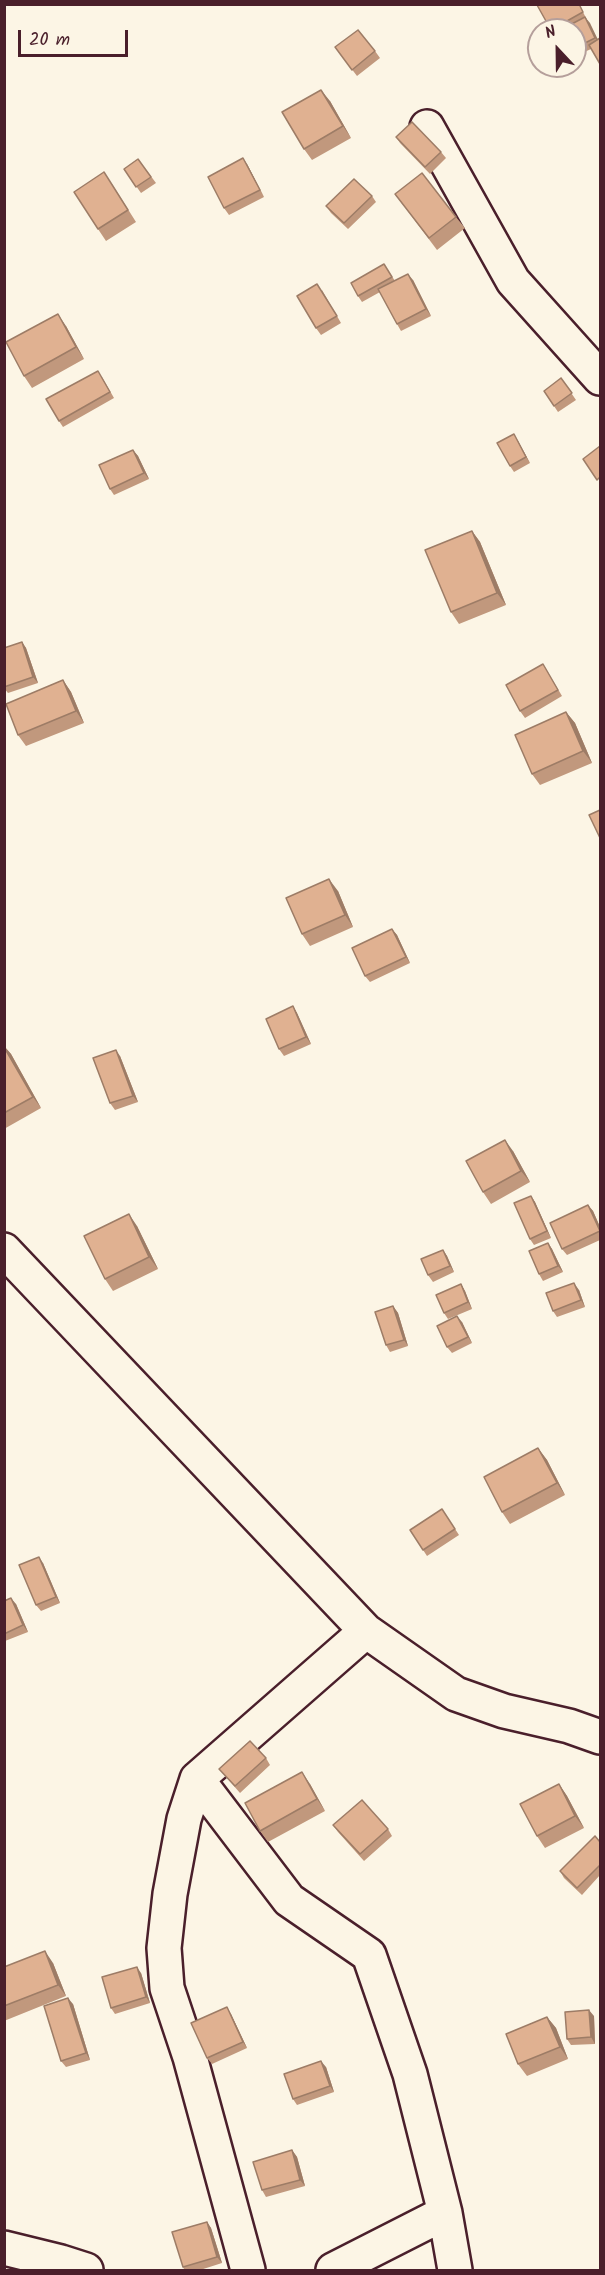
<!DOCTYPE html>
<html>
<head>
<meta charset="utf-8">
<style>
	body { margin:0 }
	#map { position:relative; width:605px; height:2275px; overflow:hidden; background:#fcf5e5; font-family:Kalam,sans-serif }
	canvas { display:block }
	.frame { position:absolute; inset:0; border:6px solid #4a1f2b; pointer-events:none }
	.north { position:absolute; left:527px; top:18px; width:60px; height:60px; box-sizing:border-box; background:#fcf5e5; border:2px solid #b59f9b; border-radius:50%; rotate:338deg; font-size:16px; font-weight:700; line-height:24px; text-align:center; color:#4a1f2b }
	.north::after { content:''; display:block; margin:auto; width:21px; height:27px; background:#4a1f2b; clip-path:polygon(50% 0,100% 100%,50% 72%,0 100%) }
	.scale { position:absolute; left:18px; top:30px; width:110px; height:27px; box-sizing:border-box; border:3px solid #4a1f2b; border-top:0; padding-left:8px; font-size:18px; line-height:21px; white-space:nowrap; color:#4a1f2b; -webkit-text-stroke:4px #fcf5e5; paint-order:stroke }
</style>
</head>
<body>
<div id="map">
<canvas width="605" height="2275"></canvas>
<div class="frame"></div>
<div class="north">N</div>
<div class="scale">20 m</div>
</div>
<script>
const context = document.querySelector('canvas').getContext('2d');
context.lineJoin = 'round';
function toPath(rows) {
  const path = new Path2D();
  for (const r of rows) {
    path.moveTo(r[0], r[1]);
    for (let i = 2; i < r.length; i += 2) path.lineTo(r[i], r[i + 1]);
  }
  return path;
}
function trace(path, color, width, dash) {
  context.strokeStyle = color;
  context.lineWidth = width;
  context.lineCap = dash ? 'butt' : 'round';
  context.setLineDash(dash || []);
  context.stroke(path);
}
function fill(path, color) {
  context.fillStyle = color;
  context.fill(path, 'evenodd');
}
const minor = toPath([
	[427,127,513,281,600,378],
	[4,1250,366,1631,197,1779,289,1900,369,1955,410,2074,445,2213,455,2270],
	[366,1631,456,1694,504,1711,569,1726,600,1737],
	[197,1779,184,1819,170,1894,164,1948,167,1988,190,2057,248,2270],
	[4,2248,61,2262,86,2270],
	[333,2270,445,2213]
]);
trace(minor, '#4a1f2b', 38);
trace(minor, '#fcf5e5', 33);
fill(toPath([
	[579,4,597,40,591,49,578,55,575,50,575,30,551,30],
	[335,47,375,51,380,58,357,76],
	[330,101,351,138,312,160,304,149],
	[396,137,441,152,446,158,430,174,400,143],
	[138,159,156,183,141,193,124,169],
	[247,164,264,197,229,215,224,208],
	[112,184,136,222,106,241,98,229],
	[395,194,456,217,465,228,437,250],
	[372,196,376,202,348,229,331,213,326,206],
	[384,264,395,281,413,280,431,316,401,331,397,324,380,292,362,302,358,296],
	[322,290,341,323,321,335,316,328],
	[66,326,84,359,32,388,24,376],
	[102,377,114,398,63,427,59,421],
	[561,378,576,400,558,412,544,391],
	[518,441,530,463,514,472,510,466],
	[133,450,138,456,149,479,114,495,110,489],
	[472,531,480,542,506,605,459,624,451,612],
	[22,642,26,648,38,683,8,693,4,688,4,648],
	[543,664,562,696,525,718,520,711],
	[63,680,71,692,84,723,26,746,18,735],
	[566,712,575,723,592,763,540,785,532,774],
	[338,891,353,927,310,946,302,934],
	[392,929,397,935,410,963,370,982,365,976],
	[293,1006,297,1013,311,1044,284,1056,279,1049],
	[4,1046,11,1054,41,1108,4,1129],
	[120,1056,138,1102,115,1110,110,1103],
	[513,1151,530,1182,491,1204,483,1192],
	[531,1196,535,1202,551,1238,534,1245,530,1239],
	[588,1205,593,1211,600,1227,600,1240,567,1255,562,1249],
	[137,1226,158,1269,113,1291,105,1279],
	[548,1243,552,1249,563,1272,543,1281,539,1274],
	[443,1250,447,1256,454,1272,433,1282,428,1275],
	[461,1284,465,1291,472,1309,448,1319,444,1313],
	[579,1290,585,1307,557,1317,553,1311],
	[393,1306,398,1313,408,1346,390,1352,386,1345],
	[462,1322,472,1343,452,1353,447,1347],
	[538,1448,547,1460,565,1495,510,1524,502,1512],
	[442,1509,459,1535,427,1556,410,1530],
	[43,1563,60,1603,41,1611,36,1605],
	[4,1601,16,1604,28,1632,5,1641,4,1640],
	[266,1758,270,1765,240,1793,219,1769],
	[310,1784,325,1811,268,1842,260,1831],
	[559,1784,567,1796,584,1828,545,1848,537,1836],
	[333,1825,388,1829,392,1836,364,1861,338,1832],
	[600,1842,600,1875,582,1895,564,1878,560,1871],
	[53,1963,66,1996,4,2021,4,1967],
	[141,1973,150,2003,115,2014,111,2008],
	[73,2004,90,2060,66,2067,61,2061],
	[231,2014,247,2048,212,2064,207,2058],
	[594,2016,595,2044,571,2045,567,2039],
	[547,2017,556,2028,568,2059,527,2076,518,2064],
	[326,2067,334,2092,297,2105,293,2099],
	[292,2150,297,2157,305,2186,266,2197,262,2190],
	[207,2222,211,2228,222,2263,197,2271,185,2271,183,2267]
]), '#c1987d');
fill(toPath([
	[585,17,590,23,600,44,595,38],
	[321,90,330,101,351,138,343,126],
	[243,158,247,164,264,197,260,190],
	[408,274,413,280,431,316,426,309],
	[58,314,66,326,84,359,76,347],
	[514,434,518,441,530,463,526,457],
	[133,450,138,456,149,479,144,473],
	[472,531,480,542,506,605,497,593],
	[22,642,26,648,38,683,33,677],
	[63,680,71,692,84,723,76,711],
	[566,712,575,723,592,763,583,751],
	[329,879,338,891,353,927,345,915],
	[392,929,397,935,410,963,406,957],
	[293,1006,297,1013,311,1044,306,1037],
	[4,1046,11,1054,41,1108,33,1097],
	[116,1050,120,1056,138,1102,133,1096],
	[505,1140,513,1151,530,1182,521,1171],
	[531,1196,535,1202,551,1238,547,1231],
	[588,1205,593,1211,600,1227,600,1230],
	[129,1214,137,1226,158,1269,149,1257],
	[548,1243,552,1249,563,1272,558,1266],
	[443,1250,447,1256,454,1272,450,1266],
	[574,1283,579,1290,585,1307,581,1300],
	[461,1284,465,1291,472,1309,468,1302],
	[393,1306,398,1313,408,1346,404,1340],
	[457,1316,462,1322,472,1343,468,1337],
	[538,1448,547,1460,565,1495,557,1483],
	[39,1557,43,1563,60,1603,56,1597],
	[11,1598,16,1604,28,1632,23,1625],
	[302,1772,310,1784,325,1811,317,1799],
	[559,1784,567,1796,584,1828,575,1816],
	[45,1951,53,1963,66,1996,58,1985],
	[137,1967,141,1973,150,2003,146,1997],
	[68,1998,73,2004,90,2060,86,2053],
	[227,2007,231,2014,247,2048,243,2042],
	[589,2010,594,2016,595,2044,591,2037],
	[547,2017,556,2028,568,2059,560,2047],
	[321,2061,326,2067,334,2092,330,2086],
	[292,2150,297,2157,305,2186,300,2180],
	[207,2222,211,2228,222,2263,217,2257]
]), '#9d7c66');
const building = toPath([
	[538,4,579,4,583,12,551,30,537,5,538,4],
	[585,17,595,38,575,48,575,30,565,30,564,28,585,17],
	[358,30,375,51,352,70,335,47,358,30],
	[600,38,600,64,589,45,600,38],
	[321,90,343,126,304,149,282,112,321,90],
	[412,122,441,152,425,167,396,137,412,122],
	[243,158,260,190,224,208,208,177,243,158],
	[138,159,151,177,136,187,124,169,138,159],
	[104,172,128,210,98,229,74,192,104,172],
	[422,173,456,217,429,238,395,194,422,173],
	[354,179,372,196,344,223,326,206,354,179],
	[384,264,392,277,358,296,351,283,384,264],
	[408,274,426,309,397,324,378,289,408,274],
	[317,284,337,316,316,328,297,296,317,284],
	[58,314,76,347,24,376,6,342,58,314],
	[98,371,110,392,59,421,46,399,98,371],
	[561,378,572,393,554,406,544,391,561,378],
	[514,434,526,457,510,466,497,443,514,434],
	[600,446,600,477,597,480,583,459,600,446],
	[133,450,144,473,110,489,99,465,133,450],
	[472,531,497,593,451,612,425,550,472,531],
	[22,642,33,677,4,687,4,648,22,642],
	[543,664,558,690,520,711,506,685,543,664],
	[63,680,76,711,18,735,6,704,63,680],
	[566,712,583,751,532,774,515,735,566,712],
	[600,810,600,838,589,815,600,810],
	[329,879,345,915,302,934,286,898,329,879],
	[392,929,406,957,365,976,352,948,392,929],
	[293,1006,306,1037,279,1049,266,1019,293,1006],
	[4,1047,33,1097,4,1113,4,1047],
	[116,1050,133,1096,110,1103,93,1058,116,1050],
	[505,1140,521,1171,483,1192,466,1161,505,1140],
	[531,1196,547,1231,530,1239,514,1203,531,1196],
	[588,1205,600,1231,562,1249,550,1223,588,1205],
	[129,1214,149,1257,105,1279,84,1236,129,1214],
	[548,1243,558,1266,539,1274,529,1251,548,1243],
	[443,1250,450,1266,428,1275,421,1259,443,1250],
	[574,1283,581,1300,553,1311,546,1293,574,1283],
	[461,1284,468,1302,444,1313,436,1295,461,1284],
	[393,1306,404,1340,386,1345,375,1312,393,1306],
	[457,1316,468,1337,447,1347,437,1326,457,1316],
	[538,1448,557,1483,502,1512,484,1477,538,1448],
	[442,1509,455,1529,423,1550,410,1530,442,1509],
	[39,1557,56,1597,36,1605,19,1565,39,1557],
	[11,1598,23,1625,4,1634,4,1601,11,1598],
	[250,1741,266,1758,235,1786,219,1769,250,1741],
	[302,1772,317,1799,260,1831,245,1803,302,1772],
	[559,1784,575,1816,537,1836,520,1804,559,1784],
	[362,1800,388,1829,360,1854,333,1825,362,1800],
	[595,1836,600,1842,600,1865,577,1888,560,1871,595,1836],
	[45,1951,58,1985,4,2006,4,1967,45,1951],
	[137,1967,146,1997,111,2008,102,1977,137,1967],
	[68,1998,86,2053,61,2061,44,2006,68,1998],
	[227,2007,243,2042,207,2058,191,2023,227,2007],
	[589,2010,591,2037,567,2039,565,2012,589,2010],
	[547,2017,560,2047,518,2064,506,2034,547,2017],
	[321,2061,330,2086,293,2099,284,2074,321,2061],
	[292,2150,300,2180,262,2190,253,2162,292,2150],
	[207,2222,217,2257,183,2267,172,2232,207,2222]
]);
fill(building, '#e0b191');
trace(building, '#9d7c66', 1.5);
</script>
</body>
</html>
